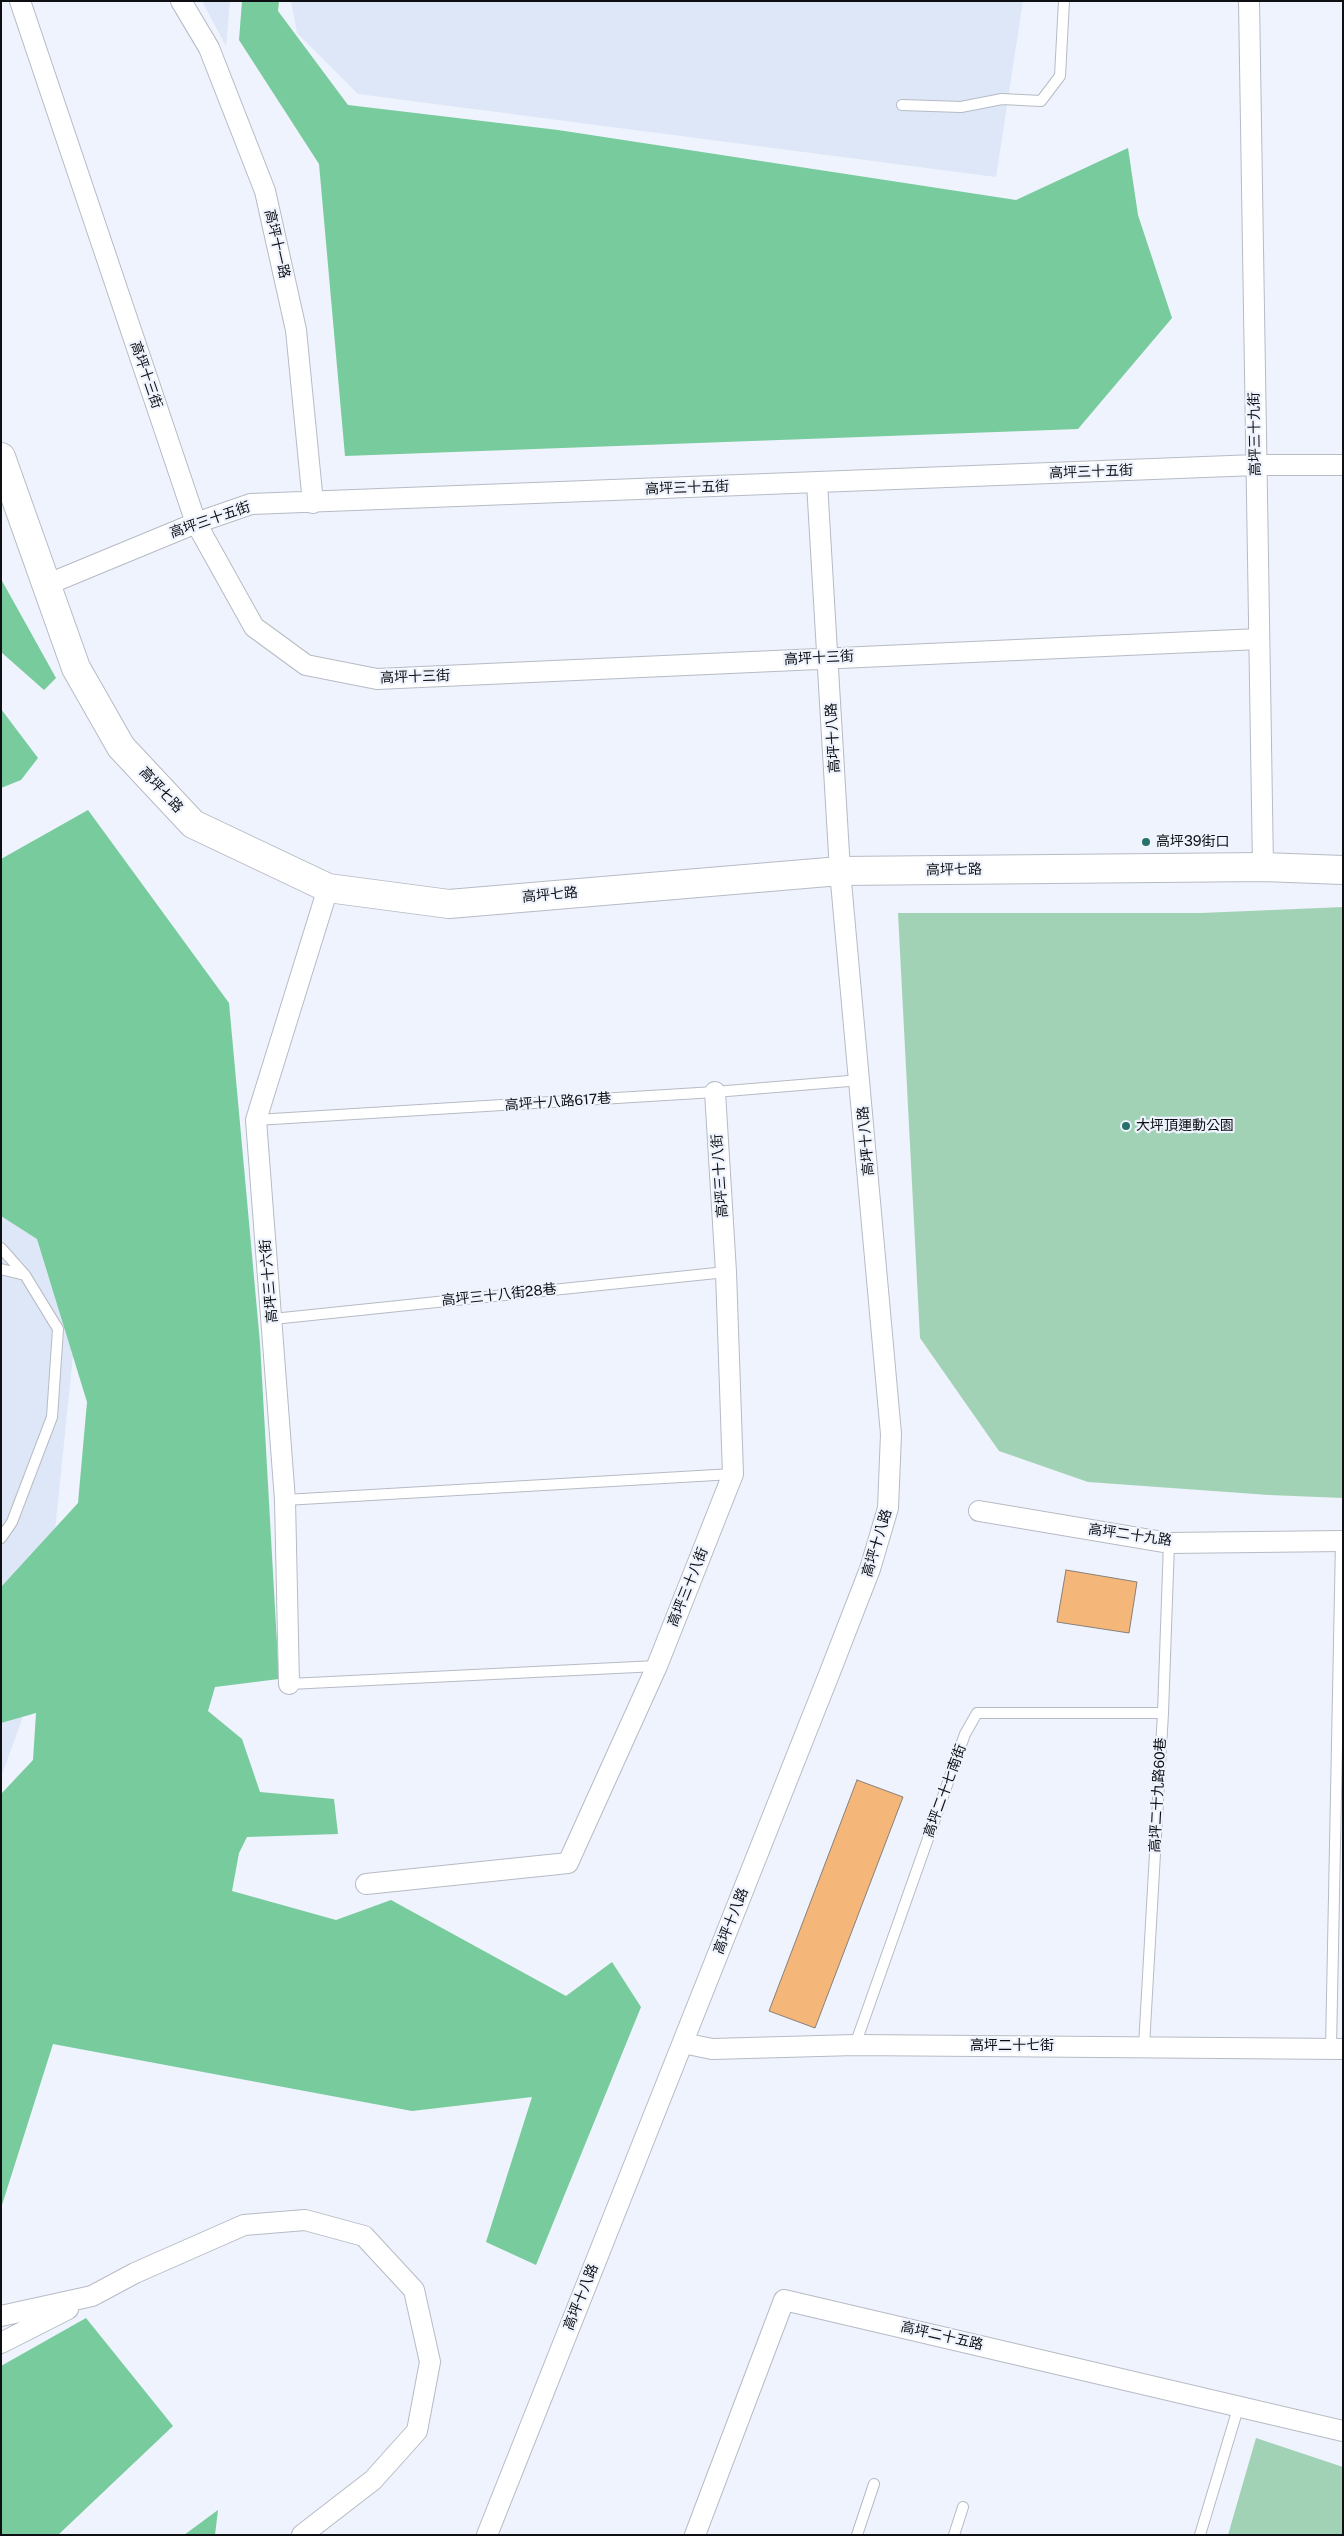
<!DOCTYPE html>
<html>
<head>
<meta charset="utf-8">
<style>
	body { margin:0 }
	#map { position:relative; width:1344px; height:2536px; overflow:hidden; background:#eef3fd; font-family:"Public Sans",sans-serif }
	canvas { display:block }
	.frame { position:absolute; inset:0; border:2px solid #0d0f12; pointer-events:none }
</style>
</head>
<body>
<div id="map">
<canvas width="1344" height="2536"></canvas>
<div class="frame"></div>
</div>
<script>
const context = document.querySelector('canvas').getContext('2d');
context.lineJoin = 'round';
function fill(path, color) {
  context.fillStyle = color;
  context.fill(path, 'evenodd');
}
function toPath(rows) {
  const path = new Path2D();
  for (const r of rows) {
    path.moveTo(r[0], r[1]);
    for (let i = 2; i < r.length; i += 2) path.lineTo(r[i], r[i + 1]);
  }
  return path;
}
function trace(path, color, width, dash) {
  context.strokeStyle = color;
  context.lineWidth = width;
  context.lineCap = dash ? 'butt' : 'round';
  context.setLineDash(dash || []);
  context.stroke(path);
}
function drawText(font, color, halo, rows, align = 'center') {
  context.font = font + ' "Public Sans","Noto Sans TC",sans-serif';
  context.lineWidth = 4.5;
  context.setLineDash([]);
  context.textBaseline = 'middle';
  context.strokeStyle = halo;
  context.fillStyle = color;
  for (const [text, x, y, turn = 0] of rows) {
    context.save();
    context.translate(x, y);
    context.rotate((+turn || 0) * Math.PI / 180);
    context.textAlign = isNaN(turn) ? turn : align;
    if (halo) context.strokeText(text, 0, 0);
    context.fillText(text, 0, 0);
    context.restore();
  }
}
fill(toPath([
	[202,1,230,1,226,46],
	[291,1,1023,1,996,177,358,94,297,33],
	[1,1109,92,1170,41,1667,1,1777]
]), '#dee7f7');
fill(toPath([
	[1343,907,1343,1498,1269,1495,1088,1482,999,1451,920,1338,898,913,1201,913],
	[1256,2438,1343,2467,1342,2535,1228,2535]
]), '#a2d2b5');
fill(toPath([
	[242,1,279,1,278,11,348,105,558,130,1016,200,1128,148,1138,215,1172,318,1078,429,345,456,319,164,239,40],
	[1,579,56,678,44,690,1,652],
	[1,709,38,758,21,780,1,788],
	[88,810,229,1003,260,1343,279,1679,215,1687,208,1711,242,1739,260,1792,334,1799,338,1834,247,1837,239,1853,232,1891,336,1920,391,1900,566,1996,612,1962,641,2007,536,2265,486,2242,532,2097,412,2111,53,2044,1,2208,1,1794,33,1760,36,1713,1,1723,1,1587,78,1503,87,1402,37,1239,1,1216,1,859],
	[86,2318,173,2426,58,2535,1,2535,1,2366],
	[218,2510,215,2535,184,2535]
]), '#78cb9c');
const building = toPath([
	[1066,1570,1137,1582,1129,1633,1057,1622,1066,1570],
	[857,1780,903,1797,815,2028,769,2011,857,1780]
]);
fill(building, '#f5b67a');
trace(building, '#877f78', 1);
const lane = toPath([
	[902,105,961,107,1002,99,1041,101,1060,76,1064,1],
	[256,1120,715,1092,861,1080],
	[1,1248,25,1275,58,1329,52,1417,12,1522,1,1538],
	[1,1269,25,1275],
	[273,1319,726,1272],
	[285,1500,733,1474],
	[289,1684,657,1666],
	[855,2045,965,1734,977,1713,1163,1713],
	[1144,2046,1163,1713,1169,1543],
	[1331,2048,1341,1541],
	[857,2535,874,2484],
	[954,2535,963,2507],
	[1200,2535,1239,2405]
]);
const street = toPath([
	[20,1,196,523,254,627,306,665,377,679,1259,639],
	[181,1,209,48,265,191,296,330,313,503],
	[1249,1,1263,867],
	[46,585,196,523,251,504,1256,465,1343,465],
	[979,1511,1169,1543,1343,1541],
	[289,1684,285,1500,256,1120,328,888],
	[366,1884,568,1863,657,1666,733,1474,726,1272,715,1092],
	[683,2043,712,2049,855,2045,1343,2049],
	[1,2316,92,2296,135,2273,244,2225,305,2220,364,2236,414,2290,430,2362,417,2431,373,2480,302,2535],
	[1,2343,68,2309],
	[487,2535,830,1672,870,1569,888,1508,891,1434,840,871,817,483],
	[695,2535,784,2300,1343,2431]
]);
const secondary = toPath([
	[1,457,76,668,121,747,193,824,328,888,449,904,840,871,1263,867,1343,870]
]);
trace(lane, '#b6bbc4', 12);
trace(street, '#b6bbc4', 22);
trace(secondary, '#b6bbc4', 30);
trace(lane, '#fff', 10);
trace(street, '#fff', 20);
trace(secondary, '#fff', 28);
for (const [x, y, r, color] of [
	[1146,842,5,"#27716c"],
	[1126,1126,5,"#27716c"]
]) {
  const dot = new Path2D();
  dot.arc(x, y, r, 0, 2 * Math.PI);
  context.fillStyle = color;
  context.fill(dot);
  trace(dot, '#eef3fd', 2);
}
drawText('14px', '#0d0f12', '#eef3fd', [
	["高坪十一路",277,244,77],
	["高坪十三街",146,375,71],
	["高坪三十九街",1255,434,-91],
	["高坪三十五街",1091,472,-2],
	["高坪三十五街",687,488,-2],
	["高坪三十五街",210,520,-19],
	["高坪十三街",819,658,-3],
	["高坪十三街",415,677,-2],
	["高坪十八路",833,738,-93],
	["高坪七路",161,790,47],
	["高坪七路",954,870,-1],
	["高坪七路",550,895,-5],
	["高坪十八路617巷",558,1102,-4],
	["高坪十八路",866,1141,-95],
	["高坪三十八街",720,1176,-94],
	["高坪三十六街",269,1281,-95],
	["高坪三十八街28巷",499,1295,-6],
	["高坪二十九路",1130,1535,8],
	["高坪十八路",877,1543,-73],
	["高坪三十八街",688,1587,-68],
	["高坪二十七南街",945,1791,-70],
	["高坪二十九路60巷",1158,1795,-87],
	["高坪十八路",731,1921,-68],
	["高坪二十七街",1012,2046],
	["高坪十八路",581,2297,-68],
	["高坪二十五路",942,2336,13]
]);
drawText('14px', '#0d0f12', '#eef3fd', [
	["高坪39街口",1156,842],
	["大坪頂運動公園",1136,1126]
], 'left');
</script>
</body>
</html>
